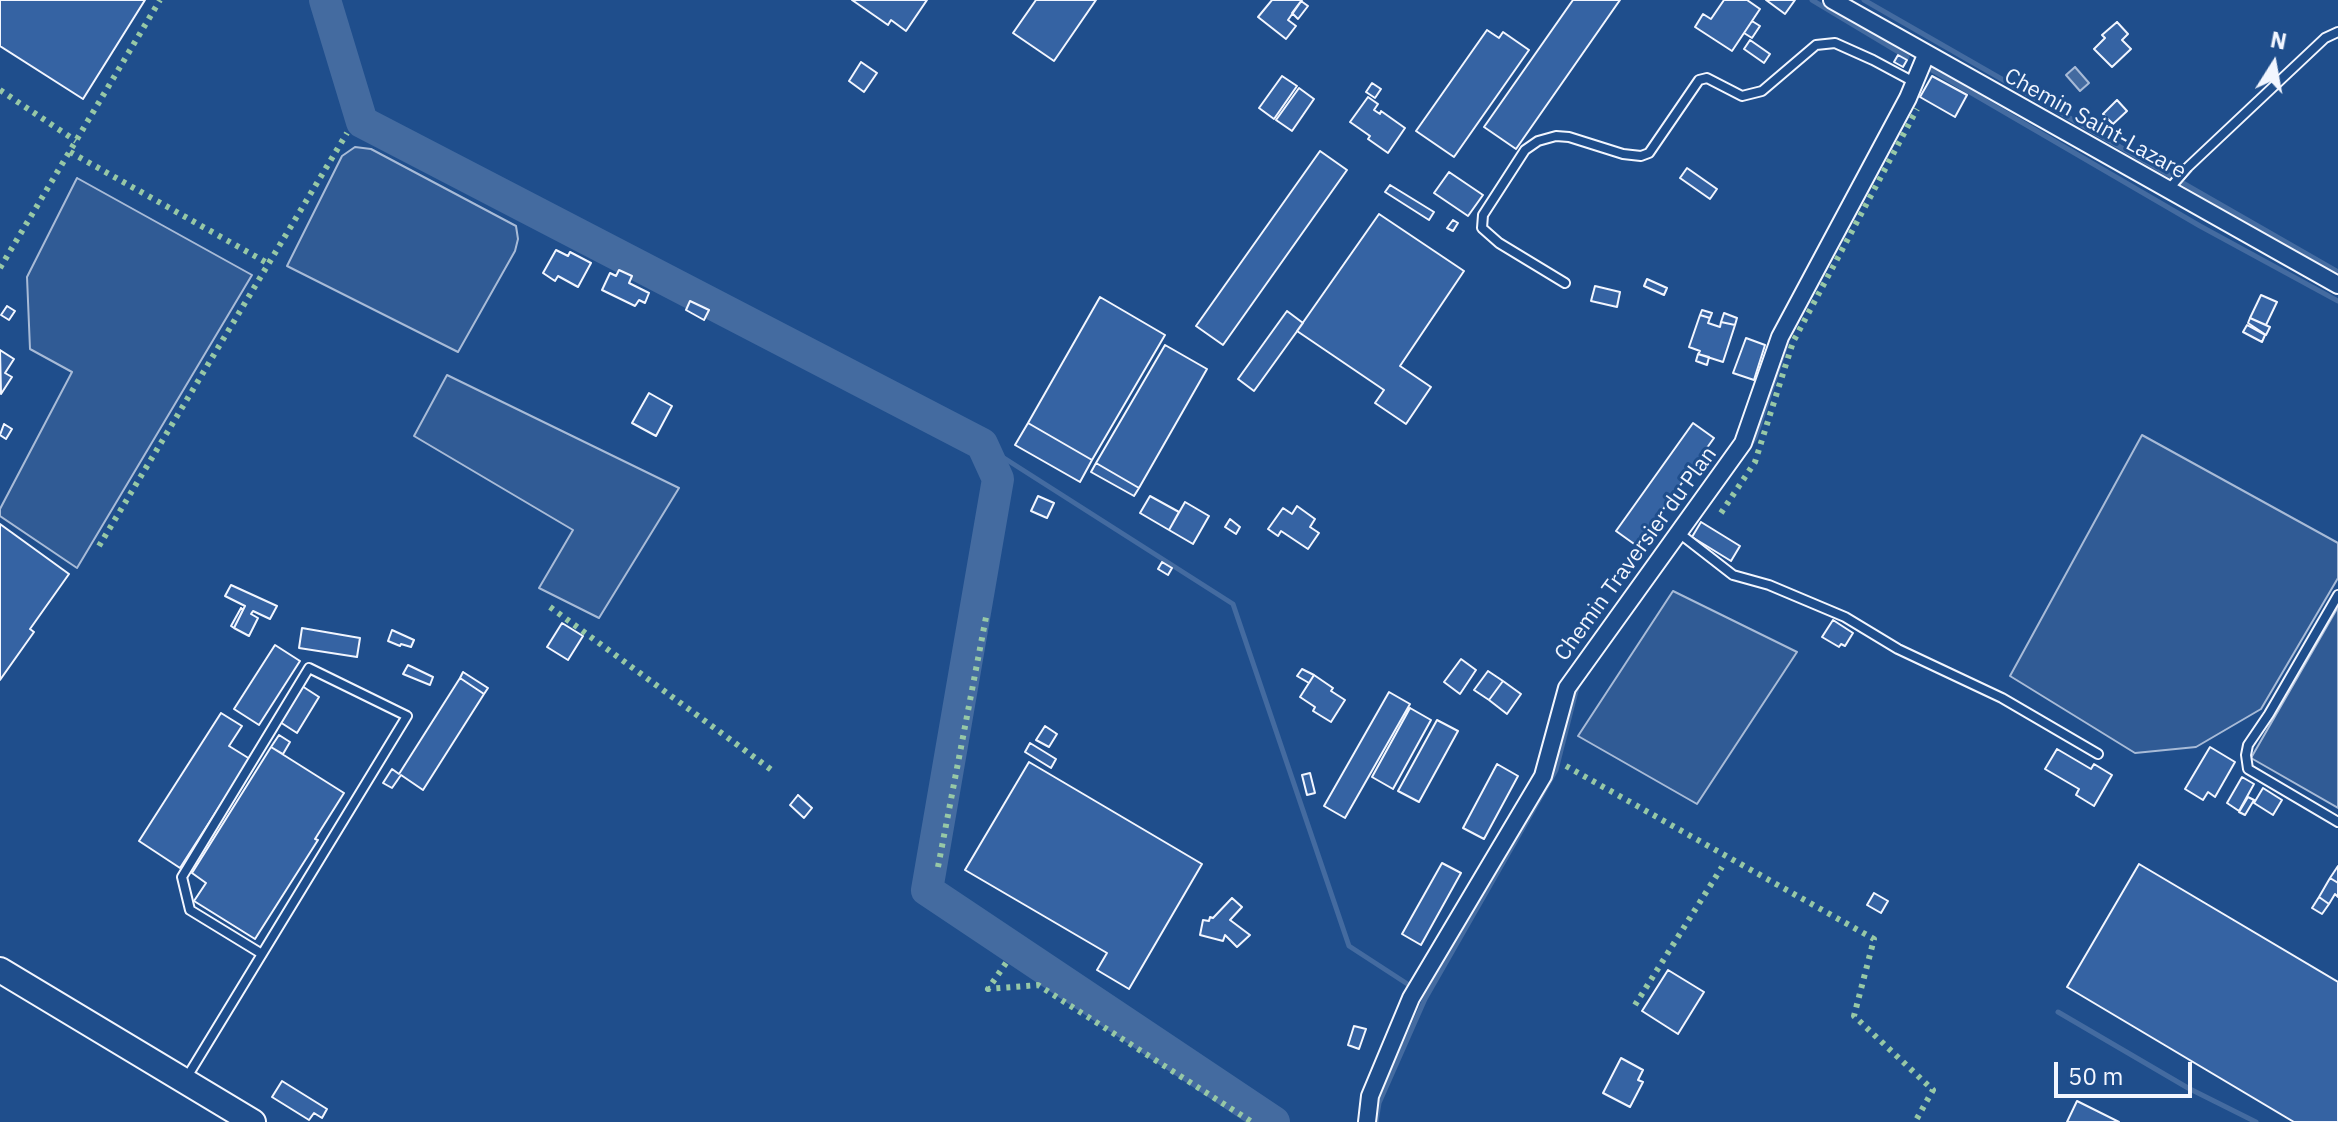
<!DOCTYPE html>
<html>
<head>
<meta charset="utf-8">
<style>
	body { margin:0 }
	#map { position:relative; width:2338px; height:1122px; overflow:hidden; background:#1f4e8c; font-family:"IBM Plex Sans",sans-serif }
	canvas { display:block }
	.north { position:absolute; left:2234px; top:24px; width:80px; height:80px; -webkit-text-stroke:6px #1f4e8c; paint-order:stroke; rotate:11deg; font-size:22px; font-weight:700; line-height:32px; text-align:center; color:#f2f6ff }
	.north::after { content:''; display:block; margin:auto; width:28px; height:36px; background:#f2f6ff; clip-path:polygon(50% 0,100% 100%,50% 72%,0 100%) }
	.scale { position:absolute; left:2054px; top:1062px; width:138px; height:36px; box-sizing:border-box; border:4px solid #f2f6ff; border-top:0; padding-left:10px; font-size:24px; line-height:28px; white-space:nowrap; color:#f2f6ff; -webkit-text-stroke:6px #1f4e8c; paint-order:stroke }
</style>
</head>
<body>
<div id="map">
<canvas width="2338" height="1122"></canvas>
<div class="north">N</div>
<div class="scale">50 m</div>
</div>
<script>
const context = document.querySelector('canvas').getContext('2d');
context.lineJoin = 'round';
function fill(path, color) {
  context.fillStyle = color;
  context.fill(path, 'evenodd');
}
function toPath(rows) {
  const path = new Path2D();
  for (const r of rows) {
    path.moveTo(r[0], r[1]);
    for (let i = 2; i < r.length; i += 2) path.lineTo(r[i], r[i + 1]);
  }
  return path;
}
function trace(path, color, width, dash) {
  context.strokeStyle = color;
  context.lineWidth = width;
  context.lineCap = dash ? 'butt' : 'round';
  context.setLineDash(dash || []);
  context.stroke(path);
}
function drawText(font, color, halo, rows, align = 'center') {
  context.font = font + ' "IBM Plex Sans",sans-serif';
  context.lineWidth = 6;
  context.setLineDash([]);
  context.textBaseline = 'middle';
  context.strokeStyle = halo;
  context.fillStyle = color;
  for (const [text, x, y, turn = 0] of rows) {
    context.save();
    context.translate(x, y);
    context.rotate((+turn || 0) * Math.PI / 180);
    context.textAlign = isNaN(turn) ? turn : align;
    if (halo) context.strokeText(text, 0, 0);
    context.fillText(text, 0, 0);
    context.restore();
  }
}
const built = toPath([
	[355,147,371,149,516,226,518,239,515,251,458,352,287,266,342,156,355,147],
	[77,178,252,275,77,568,0,516,0,509,72,372,30,349,27,277,77,178],
	[447,375,679,488,599,618,539,588,573,530,414,436,447,375],
	[2142,435,2338,543,2338,578,2261,709,2196,747,2135,753,2010,676,2142,435],
	[1673,591,1797,652,1697,804,1578,736,1673,591],
	[2338,607,2338,808,2251,758,2338,607]
]);
fill(built, '#305b95');
trace(built, '#a8bbd7', 2);
const water = toPath([
	[2075,67,2089,83,2080,91,2066,75,2075,67]
]);
fill(water, '#446ba0');
trace(water, '#a8bbd7', 2);
trace(toPath([
	[1812,0,1907,57],
	[1864,0,2338,272],
	[1932,70,2200,226,2338,301],
	[982,444,1233,604,1349,946,1409,985],
	[1749,446,1755,438,1787,342],
	[2058,1012,2188,1088,2256,1122],
	[1376,1122,1379,1103,1425,999,1556,770,1577,687]
]), '#446ba0', 5);
trace(toPath([
	[325,0,362,122,982,444,998,479,927,890,1274,1122]
]), '#446ba0', 32);
const building = toPath([
	[0,0,145,0,83,99,0,46,0,0],
	[852,0,927,0,906,31,891,20,888,25,852,0],
	[1036,0,1096,0,1054,61,1013,33,1036,0],
	[1272,0,1302,0,1288,20,1296,26,1286,39,1258,17,1272,0],
	[1573,0,1620,0,1516,149,1484,127,1573,0],
	[1724,0,1747,0,1760,9,1732,51,1695,27,1703,14,1711,19,1724,0],
	[1766,0,1795,0,1785,14,1766,0],
	[1301,1,1308,6,1298,19,1292,13,1301,1],
	[1752,21,1760,26,1752,38,1744,33,1752,21],
	[2117,22,2128,34,2122,40,2131,49,2112,67,2094,49,2105,38,2102,35,2117,22],
	[1487,30,1499,38,1503,32,1529,50,1454,157,1416,131,1487,30],
	[1750,40,1770,54,1764,63,1744,49,1750,40],
	[1898,55,1907,60,1903,67,1894,62,1898,55],
	[861,62,877,73,864,92,849,81,861,62],
	[1282,76,1297,86,1274,119,1259,108,1282,76],
	[1932,76,1967,95,1955,117,1920,97,1932,76],
	[1372,83,1381,89,1375,98,1366,92,1372,83],
	[1299,88,1314,99,1292,131,1276,120,1299,88],
	[1368,97,1378,104,1374,110,1380,114,1381,111,1405,128,1388,153,1368,139,1370,136,1350,122,1368,97],
	[2117,100,2127,111,2113,124,2103,114,2117,100],
	[1320,151,1347,170,1223,345,1196,326,1320,151],
	[1687,168,1717,189,1710,199,1680,178,1687,168],
	[1449,172,1483,195,1468,216,1434,193,1449,172],
	[1390,185,1434,212,1429,220,1385,192,1390,185],
	[1379,214,1464,271,1400,366,1431,387,1406,424,1375,403,1384,390,1297,331,1379,214],
	[1453,220,1458,223,1453,231,1447,228,1453,220],
	[556,250,568,256,570,252,591,263,578,287,558,276,555,281,543,273,556,250],
	[619,270,632,276,629,283,649,293,645,303,639,300,635,306,602,290,610,273,616,276,619,270],
	[1647,279,1667,288,1664,295,1644,286,1647,279],
	[1595,286,1620,292,1617,307,1591,301,1595,286],
	[2261,295,2277,302,2266,325,2250,318,2261,295],
	[1100,297,1165,335,1092,460,1028,423,1100,297],
	[690,301,709,310,704,320,686,310,690,301],
	[7,306,15,311,9,320,1,315,7,306],
	[1702,310,1712,313,1710,318,1700,315,1702,310],
	[1287,311,1303,323,1254,391,1238,379,1287,311],
	[1724,313,1737,318,1735,325,1721,322,1724,313],
	[1700,315,1710,318,1708,323,1720,327,1721,322,1735,325,1723,362,1698,354,1700,351,1689,347,1700,315],
	[2250,318,2270,327,2266,335,2248,323,2250,318],
	[2247,325,2265,335,2262,342,2243,332,2247,325],
	[1746,338,1765,345,1754,380,1733,373,1746,338],
	[1165,345,1207,369,1139,488,1096,463,1165,345],
	[0,350,14,359,5,373,12,377,1,394,0,350],
	[1698,354,1709,357,1707,365,1696,361,1698,354],
	[649,393,672,406,656,436,632,423,649,393],
	[1028,423,1092,460,1080,482,1015,445,1028,423],
	[1693,423,1714,438,1637,546,1616,531,1693,423],
	[4,424,12,429,6,439,0,435,4,424],
	[1096,463,1139,488,1134,496,1091,472,1096,463],
	[1038,496,1054,503,1047,518,1031,511,1038,496],
	[1150,496,1179,512,1169,530,1140,513,1150,496],
	[1185,502,1209,516,1193,544,1169,530,1185,502],
	[1297,506,1315,519,1310,527,1319,533,1308,549,1281,531,1278,536,1268,529,1283,508,1292,514,1297,506],
	[1230,519,1240,527,1236,534,1225,527,1230,519],
	[1701,522,1740,546,1731,561,1692,537,1701,522],
	[0,524,69,574,30,629,34,632,0,680,0,524],
	[1162,562,1172,568,1168,575,1158,569,1162,562],
	[231,585,277,606,270,619,253,611,251,614,258,618,249,636,234,628,245,606,225,596,231,585],
	[241,608,243,610,234,628,231,626,241,608],
	[1833,620,1853,633,1845,646,1841,644,1839,647,1822,637,1833,620],
	[562,623,583,636,568,660,547,647,562,623],
	[302,628,360,638,357,657,299,648,302,628],
	[392,630,414,640,411,647,401,644,400,646,388,641,392,630],
	[275,645,300,661,259,725,234,709,275,645],
	[1461,659,1476,670,1460,694,1444,682,1461,659],
	[408,665,433,677,430,685,403,674,408,665],
	[1302,669,1314,675,1309,683,1297,676,1302,669],
	[1488,671,1503,681,1489,700,1474,690,1488,671],
	[463,672,488,688,484,694,460,678,463,672],
	[1314,675,1333,688,1331,691,1345,700,1331,722,1313,711,1315,707,1300,697,1314,675],
	[460,678,484,694,423,790,401,775,392,788,383,783,392,769,399,774,460,678],
	[1503,681,1521,694,1507,714,1489,700,1503,681],
	[302,686,319,697,297,733,280,722,302,686],
	[1389,692,1410,704,1345,818,1324,806,1389,692],
	[1410,708,1431,720,1393,789,1372,777,1410,708],
	[221,713,242,726,229,746,250,759,180,868,139,841,221,713],
	[1437,720,1458,731,1419,802,1398,791,1437,720],
	[1045,726,1057,734,1049,747,1036,740,1045,726],
	[279,735,290,742,283,754,271,747,279,735],
	[1030,743,1056,759,1051,768,1025,752,1030,743],
	[271,747,344,793,315,839,318,840,255,939,194,901,206,883,192,873,271,747],
	[2210,747,2235,762,2215,797,2208,792,2203,800,2185,789,2210,747],
	[2057,749,2091,769,2094,764,2112,775,2094,806,2076,795,2079,789,2045,769,2057,749],
	[1029,762,1202,864,1129,989,1097,970,1107,953,965,870,1029,762],
	[1497,764,1518,776,1484,839,1463,828,1497,764],
	[1310,773,1315,793,1307,795,1302,775,1310,773],
	[2242,777,2254,784,2239,811,2227,803,2242,777],
	[2263,788,2282,800,2273,815,2254,803,2263,788],
	[798,795,812,808,804,818,790,805,798,795],
	[2248,797,2254,800,2245,815,2239,812,2248,797],
	[1442,863,1461,873,1421,945,1402,934,1442,863],
	[2139,864,2338,982,2338,1122,2294,1122,2067,987,2139,864],
	[2338,866,2338,883,2330,878,2338,866],
	[2330,878,2338,883,2338,897,2335,894,2329,904,2319,897,2330,878],
	[1874,893,1888,901,1881,913,1867,905,1874,893],
	[2319,897,2329,904,2322,914,2312,908,2319,897],
	[1232,898,1242,907,1230,920,1250,935,1237,947,1225,935,1223,941,1200,935,1203,920,1209,921,1210,917,1213,918,1232,898],
	[1668,970,1704,992,1678,1034,1642,1011,1668,970],
	[1354,1026,1366,1029,1359,1049,1348,1045,1354,1026],
	[1621,1058,1643,1070,1638,1080,1643,1082,1630,1107,1603,1093,1621,1058],
	[282,1081,327,1109,322,1118,314,1113,309,1120,272,1097,282,1081],
	[2077,1101,2119,1122,2067,1122,2077,1101]
]);
fill(building, '#3563a3');
trace(building, '#f2f6ff', 2);
const lane = toPath([
	[2168,190,2188,167,2325,38,2338,32],
	[1565,283,1499,243,1482,228,1483,215,1525,150,1538,141,1556,136,1569,137,1623,154,1641,156,1649,153,1699,80,1707,78,1742,96,1762,91,1816,45,1835,43,1873,60,1914,82],
	[1679,533,1733,575,1769,585,1845,617,1898,649,2002,698,2098,754],
	[2338,595,2269,714,2248,745,2246,755,2248,769,2338,822],
	[187,1077,262,954,407,716,309,668,182,877,190,910,262,954]
]);
const street = toPath([
	[1832,0,2338,285],
	[1367,1122,1370,1096,1411,998,1543,776,1567,688,1743,443,1780,337,1908,98,1926,55]
]);
const secondary = toPath([
	[0,970,253,1122]
]);
trace(lane, '#f2f6ff', 12);
trace(street, '#f2f6ff', 20);
trace(secondary, '#f2f6ff', 28);
trace(lane, '#1f4e8c', 8);
trace(street, '#1f4e8c', 16);
trace(secondary, '#1f4e8c', 24);
trace(toPath([
	[0,90,76,141],
	[70,152,269,264],
	[0,268,160,0],
	[1721,513,1755,462,1793,342,1917,109],
	[99,546,347,133],
	[550,607,773,771],
	[1566,766,1874,939,1854,1016,1933,1090,1915,1122],
	[938,867,987,612],
	[1006,963,988,989,1038,985,1252,1122],
	[1635,1005,1722,867]
]), '#97c8a6', 6, [4, 6]);
drawText('22px', '#f2f6ff', '#1f4e8c', [
	["Chemin Saint-Lazare",2095,124,29],
	["Chemin Traversier du Plan",1636,554,-54]
]);
</script>
</body>
</html>
